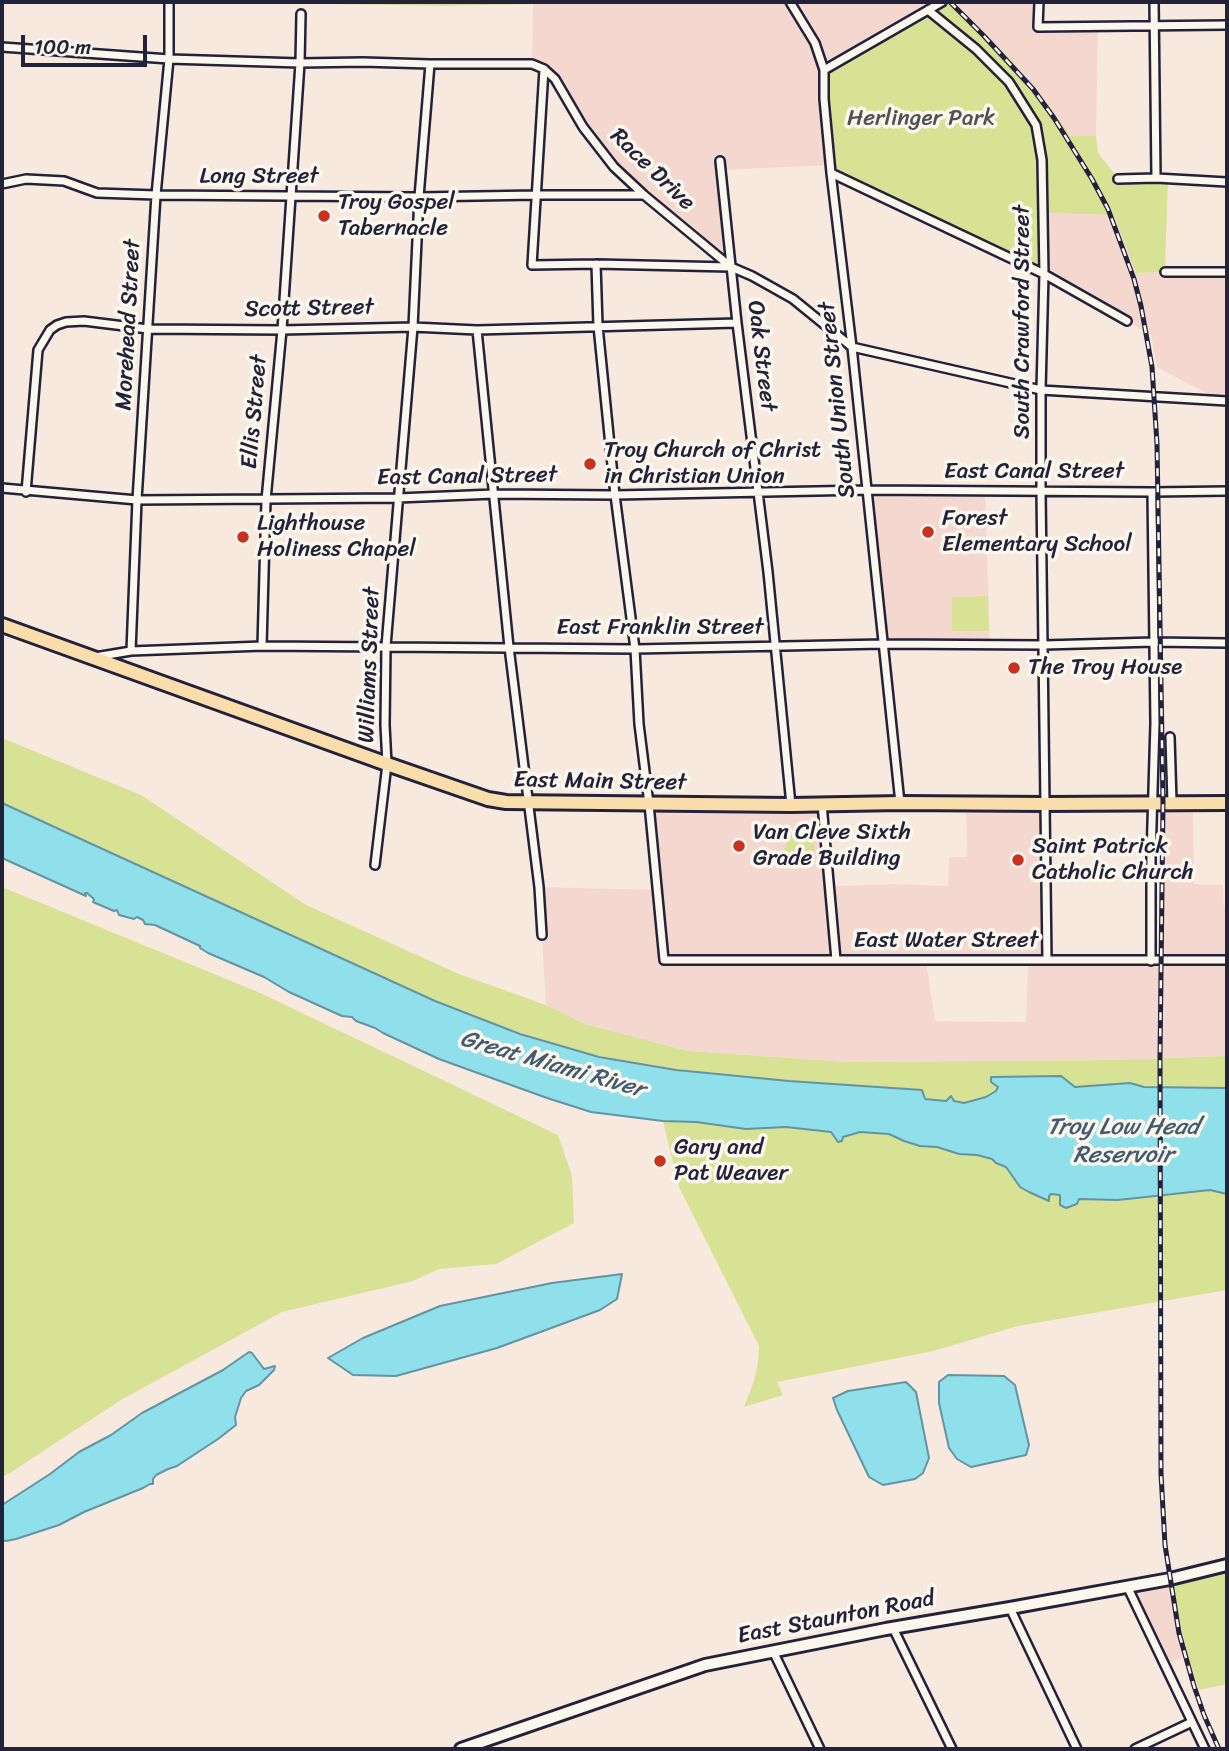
<!DOCTYPE html>
<html>
<head>
<meta charset="utf-8">
<style>
	body { margin:0 }
	#map { position:relative; width:1229px; height:1751px; overflow:hidden; background:#f8e9df; font-family:Sriracha,sans-serif }
	canvas { display:block }
	.frame { position:absolute; inset:0; border:4px solid #22223b; pointer-events:none }
	.scale { position:absolute; left:21px; top:35px; width:126px; height:32px; box-sizing:border-box; border:4px solid #22223b; border-top:0; padding-left:9px; font-size:21px; line-height:24px; white-space:nowrap; color:#22223b; -webkit-text-stroke:5px #fbf7ec; paint-order:stroke }
</style>
</head>
<body>
<div id="map">
<canvas width="1229" height="1751"></canvas>
<div class="frame"></div>
<div class="scale">100 m</div>
</div>
<script>
const context = document.querySelector('canvas').getContext('2d');
context.lineJoin = 'round';
function fill(path, color) {
  context.fillStyle = color;
  context.fill(path, 'evenodd');
}
function toPath(rows) {
  const path = new Path2D();
  for (const r of rows) {
    path.moveTo(r[0], r[1]);
    for (let i = 2; i < r.length; i += 2) path.lineTo(r[i], r[i + 1]);
  }
  return path;
}
function trace(path, color, width, dash) {
  context.strokeStyle = color;
  context.lineWidth = width;
  context.lineCap = dash ? 'butt' : 'round';
  context.setLineDash(dash || []);
  context.stroke(path);
}
function drawText(font, color, halo, rows, align = 'center') {
  context.font = font + ' Sriracha,sans-serif';
  context.lineWidth = 7;
  context.setLineDash([]);
  context.textBaseline = 'middle';
  context.strokeStyle = halo;
  context.fillStyle = color;
  for (const [text, x, y, turn = 0] of rows) {
    context.save();
    context.translate(x, y);
    context.rotate((+turn || 0) * Math.PI / 180);
    context.textAlign = isNaN(turn) ? turn : align;
    if (halo) context.strokeText(text, 0, 0);
    context.fillText(text, 0, 0);
    context.restore();
  }
}
fill(toPath([
	[533,2,942,2,831,165,721,170,731,267,614,167,583,127,555,79,532,64],
	[950,2,1039,2,1039,27,1098,27,1096,136,1070,136,1056,115,1007,55],
	[1043,213,1115,215,1136,273,1227,272,1227,401,1221,401,1157,367,1151,335,1044,274],
	[866,490,985,491,990,645,883,644],
	[1163,803,1193,803,1194,884,1223,885,1224,907,1227,907,1227,1056,1107,1060,849,1062,688,1051,585,1024,546,1005,539,887,657,890,649,804,822,804,830,886,895,884,948,886,949,857,967,857,966,804,1046,804,1047,960,1162,961],
	[926,961,1028,961,1026,1022,935,1021],
	[1170,1579,1188,1656,1164,1665,1127,1586]
]), '#f4d8d0');
fill(toPath([
	[220,2,533,2,533,4,445,6],
	[942,2,950,2,1007,55,1056,115,1070,136,1096,136,1098,153,1118,178,1168,179,1165,272,1136,273,1114,215,1043,213,1044,274,831,173,824,70],
	[988,596,989,631,952,631,952,597],
	[2,738,141,795,306,905,459,974,546,1005,585,1024,688,1051,849,1062,1107,1060,1227,1056,1227,1088,1144,1087,1130,1083,1075,1087,1061,1076,992,1077,998,1087,996,1091,986,1097,964,1103,925,1099,922,1090,789,1081,676,1070,625,1062,574,1050,493,1024,435,1001,2,803],
	[812,825,815,850,780,857,791,835],
	[2,887,258,992,558,1135,572,1176,574,1223,496,1264,439,1269,413,1281,282,1312,121,1400,10,1473,2,1477],
	[663,1121,696,1122,746,1129,786,1127,831,1132,835,1139,860,1132,889,1134,904,1141,920,1146,937,1147,959,1154,977,1155,992,1159,996,1163,1006,1167,1020,1187,1049,1200,1049,1196,1051,1194,1078,1199,1118,1200,1210,1190,1227,1194,1227,1290,1018,1326,933,1351,777,1382,783,1395,744,1407,754,1381,758,1362,759,1346,679,1187],
	[1227,1565,1227,1684,1199,1690,1188,1656,1170,1579]
]), '#d8e295');
const water = toPath([
	[2,803,435,1001,520,1034,599,1057,676,1070,789,1081,922,1090,925,1099,946,1101,951,1096,954,1101,964,1103,986,1097,996,1091,998,1087,991,1082,991,1077,1061,1076,1075,1087,1130,1083,1144,1087,1227,1088,1227,1194,1210,1190,1118,1200,1079,1199,1077,1204,1066,1208,1060,1205,1060,1195,1051,1194,1049,1196,1049,1201,1029,1192,1020,1187,1006,1167,996,1163,992,1159,977,1155,959,1154,937,1147,920,1146,904,1141,889,1134,860,1132,843,1137,842,1141,838,1142,831,1132,786,1127,746,1129,696,1122,663,1121,591,1112,547,1098,439,1059,383,1033,375,1028,356,1021,352,1017,342,1016,289,992,264,977,208,953,200,948,200,946,155,925,145,924,143,920,137,917,134,919,119,915,117,910,114,911,93,902,94,899,87,893,85,893,86,896,2,858,2,803],
	[622,1274,617,1299,600,1310,497,1348,396,1376,353,1375,328,1358,363,1338,440,1306,552,1283,622,1274],
	[249,1352,252,1353,264,1369,275,1366,274,1370,259,1385,246,1391,241,1398,235,1417,236,1425,218,1439,177,1466,168,1469,156,1475,153,1479,153,1484,150,1484,143,1488,84,1512,59,1525,16,1539,6,1541,2,1540,2,1505,50,1474,79,1452,111,1435,142,1413,223,1370,249,1352],
	[948,1375,1004,1376,1015,1385,1029,1445,1026,1455,971,1467,957,1459,949,1448,939,1403,939,1382,948,1375],
	[906,1382,916,1392,929,1458,923,1473,915,1479,883,1485,869,1477,837,1410,833,1398,848,1391,906,1382]
]);
fill(water, '#8fe0ea');
trace(water, '#6394a4', 2);
const minor = toPath([
	[790,2,815,43,824,70,824,99,831,173,852,347,900,803],
	[1039,2,1038,27,1227,25],
	[1154,2,1156,178],
	[928,10,976,49,1009,82,1036,125,1042,160,1044,274,1041,390,1041,492,1047,960],
	[2,47,169,59,300,63,363,62,430,64,532,64,544,69,555,79,583,127,614,167,644,195,731,267,752,276,793,299,852,347,1041,390,1227,401],
	[544,69,532,265,596,264,730,267],
	[824,70,942,2],
	[720,161,737,323,768,572,791,805],
	[831,173,1044,274,1127,321],
	[1118,179,1156,178,1227,182],
	[2,184,26,179,64,181,97,193,156,195,419,197,536,195,644,195],
	[596,264,598,326,615,495,635,649,639,724,649,804,664,960,1227,960],
	[1165,272,1227,272],
	[477,330,509,647,539,887,542,935],
	[2,488,137,500,398,498,494,494,615,495,866,490,1152,492,1227,491],
	[26,492,38,350,50,330,57,325,66,322,84,321,148,329,282,330,413,327,477,330,737,323],
	[262,646,266,500,282,330,300,63,301,14],
	[131,651,137,500,156,195,169,59,169,2],
	[95,657,131,651,262,646,635,649,883,644,1044,645,1154,642,1227,643],
	[1170,737,1172,802],
	[822,804,836,960],
	[375,865,387,764,385,725,386,646,413,327,419,197,430,64],
	[1151,961,1151,857,1155,723,1152,492],
	[1127,1586,1205,1749],
	[1010,1608,1077,1749],
	[893,1628,952,1749],
	[773,1651,820,1749],
	[1135,1749,1192,1722]
]);
const secondary = toPath([
	[461,1749,705,1665,886,1629,1010,1608,1170,1579,1227,1565]
]);
const primary = toPath([
	[2,625,387,764,488,799,506,802,791,805,900,803,1046,804,1227,803]
]);
trace(minor, '#22223b', 12);
trace(secondary, '#22223b', 16);
trace(primary, '#22223b', 18);
trace(minor, '#fbf7ec', 7);
trace(secondary, '#fbf7ec', 10);
trace(primary, '#f9deab', 12);
const rail = toPath([
	[950,2,984,36,1033,89,1054,118,1092,179,1108,209,1134,279,1141,306,1152,367,1157,444,1163,803,1160,1057,1161,1474,1165,1545,1179,1633,1194,1686,1204,1715,1219,1749]
]);
trace(rail, '#22223b', 5);
trace(rail, '#fbf7ec', 2.5, [8]);
for (const [x, y, r, color] of [
	[324,216,7,"#c8321e"],
	[590,464,7,"#c8321e"],
	[928,532,7,"#c8321e"],
	[243,537,7,"#c8321e"],
	[1014,668,7,"#c8321e"],
	[739,846,7,"#c8321e"],
	[1018,860,7,"#c8321e"],
	[660,1161,7,"#c8321e"]
]) {
  const dot = new Path2D();
  dot.arc(x, y, r, 0, 2 * Math.PI);
  context.fillStyle = color;
  context.fill(dot);
  trace(dot, '#fbf7ec', 2.5);
}
drawText('23px', '#505252', '#fbf7ec', [
	["Herlinger Park",921,119]
]);
drawText('23px', '#22223b', '#fbf7ec', [
	["Race Drive",652,170,44],
	["Long Street",259,177],
	["Scott Street",309,309,-1],
	["South Crawford Street",1023,322,-90],
	["Morehead Street",129,325,-87],
	["Oak Street",761,356,83],
	["South Union Street",838,400,-96],
	["Ellis Street",255,412,-85],
	["East Canal Street",1034,472],
	["East Canal Street",467,477,-1],
	["East Franklin Street",660,628],
	["Williams Street",370,665,-88],
	["East Main Street",600,782,1],
	["East Water Street",946,941],
	["East Staunton Road",836,1618,-11]
]);
drawText('23px', '#22223b', '#fbf7ec', [
	["Troy Gospel",338,203],
	["Tabernacle",338,229],
	["Troy Church of Christ",604,451],
	["in Christian Union",604,477],
	["Forest",942,519],
	["Elementary School",942,545],
	["Lighthouse",257,524],
	["Holiness Chapel",257,550],
	["The Troy House",1028,668],
	["Van Cleve Sixth",753,833],
	["Grade Building",753,859],
	["Saint Patrick",1032,847],
	["Catholic Church",1032,873],
	["Gary and",674,1148],
	["Pat Weaver",674,1174]
], 'left');
drawText('italic 24px', '#435b70', '#fbf7ec', [
	["Great Miami River",552,1065,16],
	["Troy Low Head",1123,1128],
	["Reservoir",1123,1156]
]);
</script>
</body>
</html>
